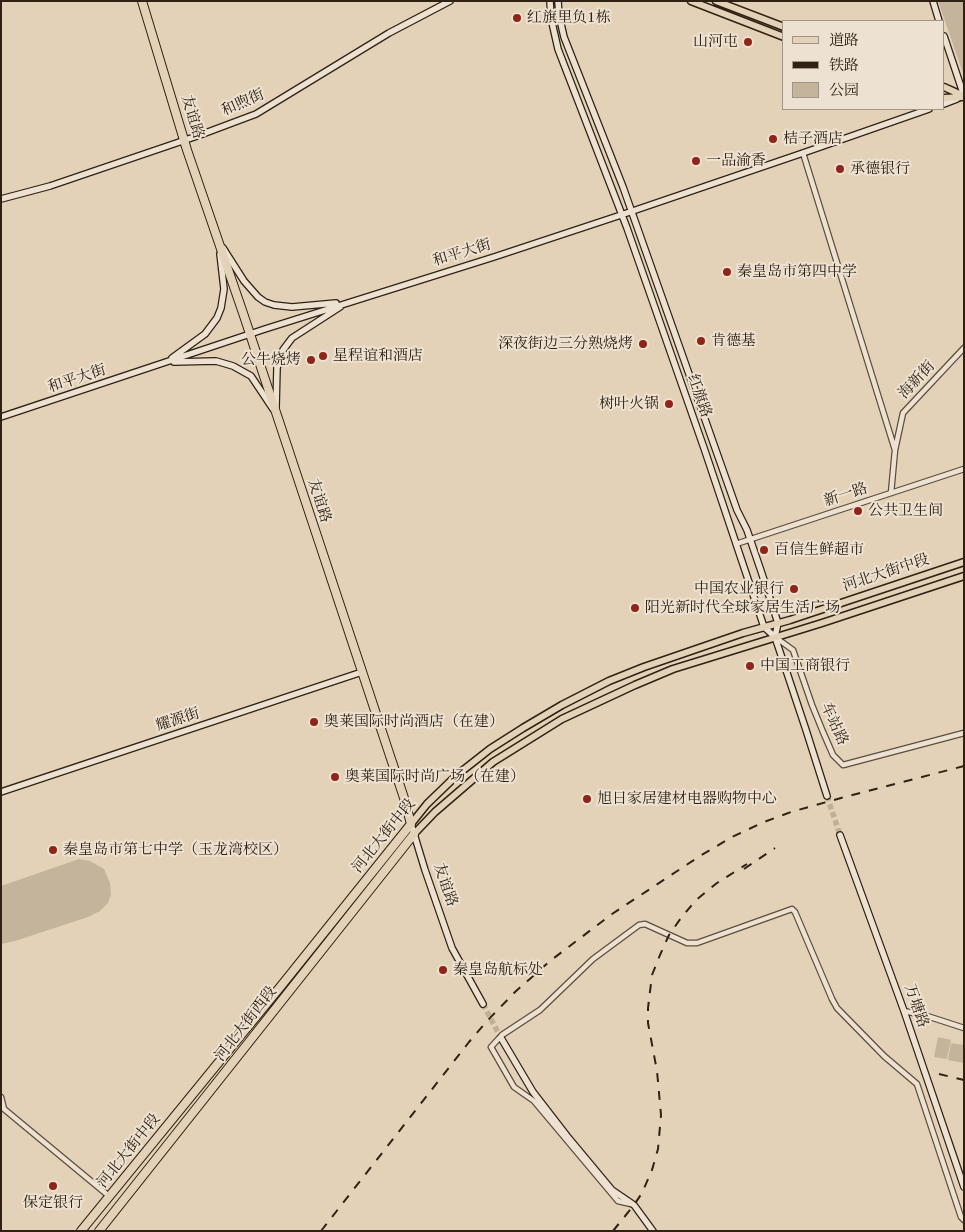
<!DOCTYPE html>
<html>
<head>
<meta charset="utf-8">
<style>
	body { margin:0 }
	#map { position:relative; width:965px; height:1232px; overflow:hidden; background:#e4d2b8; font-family:"Old Standard TT","Noto Serif SC",serif }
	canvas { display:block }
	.frame { position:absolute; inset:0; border:2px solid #2f2113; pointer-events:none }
	.legend { position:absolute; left:782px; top:20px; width:162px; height:90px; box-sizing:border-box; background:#ede2d1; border:1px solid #a19585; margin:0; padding:6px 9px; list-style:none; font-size:15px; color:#2f2113 }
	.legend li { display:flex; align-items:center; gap:10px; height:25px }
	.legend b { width:25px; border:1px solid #a19585 }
</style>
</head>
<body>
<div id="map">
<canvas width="965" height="1232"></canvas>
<div class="frame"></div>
<ul class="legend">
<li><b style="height:6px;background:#e4d2b8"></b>道路</li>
<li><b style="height:6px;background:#2f2113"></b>铁路</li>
<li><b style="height:14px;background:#c5b49c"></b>公园</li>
</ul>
</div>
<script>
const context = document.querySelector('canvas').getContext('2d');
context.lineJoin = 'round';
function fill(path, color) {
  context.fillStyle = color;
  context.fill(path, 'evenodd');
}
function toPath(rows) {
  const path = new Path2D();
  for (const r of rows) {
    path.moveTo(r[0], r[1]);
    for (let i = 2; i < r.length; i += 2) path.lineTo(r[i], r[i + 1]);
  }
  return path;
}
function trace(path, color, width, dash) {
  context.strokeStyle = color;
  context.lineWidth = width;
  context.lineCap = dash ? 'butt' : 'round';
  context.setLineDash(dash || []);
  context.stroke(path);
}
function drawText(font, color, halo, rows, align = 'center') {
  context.font = font + ' "Old Standard TT","Noto Serif SC",serif';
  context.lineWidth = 4;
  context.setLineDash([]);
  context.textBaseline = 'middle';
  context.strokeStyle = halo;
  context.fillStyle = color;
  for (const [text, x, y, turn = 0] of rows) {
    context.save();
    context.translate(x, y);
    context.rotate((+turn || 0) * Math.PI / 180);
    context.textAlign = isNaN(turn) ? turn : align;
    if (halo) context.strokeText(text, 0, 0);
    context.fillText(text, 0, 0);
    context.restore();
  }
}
fill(toPath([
	[938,1,964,1,964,76],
	[79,859,90,861,104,869,110,883,111,895,108,903,100,911,88,917,15,941,1,944,1,886],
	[938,1037,951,1040,947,1059,934,1057],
	[951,1043,964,1045,964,1063,948,1060]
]), '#c5b49c');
trace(toPath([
	[827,796,840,835],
	[483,1004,501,1038]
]), '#c0af97', 5.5, [5.5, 3]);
const street = toPath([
	[803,153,895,450],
	[891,493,895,450,903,413,964,348],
	[736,544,964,469],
	[775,637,793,650,812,705,823,732,833,755,843,765,964,733],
	[904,1011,927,1016,964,1028],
	[1,1097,4,1109,109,1196],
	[631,1204,618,1201,534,1101,514,1087,491,1047,502,1035,540,1010,593,959,639,925,645,924,687,943,697,943,792,909,795,912,832,999,837,1008,884,1056,917,1084,961,1217,964,1220]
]);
const secondary = toPath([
	[550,1,551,18,558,49,627,228,705,451,764,627,775,637,806,730,827,796],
	[558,1,559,15,564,37,623,187,737,510,747,530,761,571,778,623,775,637],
	[933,1,939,21],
	[944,36,964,96],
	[944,104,957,99],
	[1,199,50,186,200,135,256,114,389,33,450,1],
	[223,248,244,281,258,297,265,302,274,305,292,307,336,303],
	[172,358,205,334,217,318,221,308,224,289,220,254],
	[174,362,216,361,233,366,251,376,273,409],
	[276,407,277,368,283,350,292,338,340,307],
	[1,417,265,329,494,257,621,215,803,153,929,109],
	[1,792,362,672],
	[411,824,425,870,452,948,483,1004],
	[840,835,904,1011,964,1187],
	[501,1038,533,1092,567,1136,612,1190,634,1205,653,1231]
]);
const primary = toPath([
	[691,1,784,37],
	[716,1,784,27],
	[944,87,964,96],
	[944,98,962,97],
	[411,824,427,804,457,775,490,749,523,728,562,705,609,681,644,667,743,633,790,620,964,562],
	[414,834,435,812,493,762,562,719,635,685,673,669,822,623,964,576]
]);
const highway = toPath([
	[81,1231,281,986,411,824,405,801,244,316,187,150,142,1],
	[99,1231,414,834]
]);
trace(street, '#5c4d3c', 7);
trace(secondary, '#2f2113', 8);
trace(primary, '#2f2113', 9);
trace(highway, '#2f2113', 10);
trace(street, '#ede2d1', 4.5);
trace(secondary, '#ede2d1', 5.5);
trace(primary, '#e4d2b8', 6);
trace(highway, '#e4d2b8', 8);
trace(toPath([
	[744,869,775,848],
	[939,1074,964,1080],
	[321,1231,469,1042,488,1020,515,992,550,961,612,914,700,856,732,837,764,822,791,812,841,798,964,766],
	[613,1231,634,1205,642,1193,652,1170,658,1149,661,1115,657,1071,648,1023,648,1008,652,975,660,955,669,935,681,918,696,900,717,883,747,864]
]), '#2f2113', 2, [9, 9]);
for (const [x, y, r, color] of [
	[517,18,5,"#8f2418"],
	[748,42,5,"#8f2418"],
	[773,139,5,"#8f2418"],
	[696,161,5,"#8f2418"],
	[840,169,5,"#8f2418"],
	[727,272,5,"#8f2418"],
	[701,341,5,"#8f2418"],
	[643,344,5,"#8f2418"],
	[323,356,5,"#8f2418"],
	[311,360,5,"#8f2418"],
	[669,404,5,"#8f2418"],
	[858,511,5,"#8f2418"],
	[764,550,5,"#8f2418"],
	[794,589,5,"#8f2418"],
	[635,608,5,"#8f2418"],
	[750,666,5,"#8f2418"],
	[314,722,5,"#8f2418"],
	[335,777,5,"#8f2418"],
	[587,799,5,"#8f2418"],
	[53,850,5,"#8f2418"],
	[443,970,5,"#8f2418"],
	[53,1186,5,"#8f2418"]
]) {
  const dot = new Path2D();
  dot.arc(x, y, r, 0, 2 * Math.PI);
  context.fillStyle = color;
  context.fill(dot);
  trace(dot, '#ede2d1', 2);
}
drawText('15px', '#2f2113', '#ede2d1', [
	["红旗里负1栋",527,18],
	["山河屯",738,42,"right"],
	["桔子酒店",783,139],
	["一品渝香",706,161],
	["承德银行",850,169],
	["秦皇岛市第四中学",737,272],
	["肯德基",711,341],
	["深夜街边三分熟烧烤",633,344,"right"],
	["星程谊和酒店",333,356],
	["公牛烧烤",301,360,"right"],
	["树叶火锅",659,404,"right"],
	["公共卫生间",868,511],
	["百信生鲜超市",774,550],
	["中国农业银行",784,589,"right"],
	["阳光新时代全球家居生活广场",645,608],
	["中国工商银行",760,666],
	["奥莱国际时尚酒店（在建）",324,722],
	["奥莱国际时尚广场（在建）",345,777],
	["旭日家居建材电器购物中心",597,799],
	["秦皇岛市第七中学（玉龙湾校区）",63,850],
	["秦皇岛航标处",453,970],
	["保定银行",53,1203,"center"]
], 'left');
drawText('15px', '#2f2113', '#ede2d1', [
	["和煦街",243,103,-24],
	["友谊路",192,117,73],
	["和平大街",462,253,-17],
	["和平大街",77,379,-18],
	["海新街",917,380,-47],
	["红旗路",699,396,71],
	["新一路",846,495,-18],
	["友谊路",319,501,72],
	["河北大街中段",886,573,-18],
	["耀源街",178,720,-18],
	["车站路",834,724,66],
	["河北大街中段",384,836,-51],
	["友谊路",445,885,71],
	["万塘路",916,1006,71],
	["河北大街西段",246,1024,-52],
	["河北大街中段",129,1151,-51]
]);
</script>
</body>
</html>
